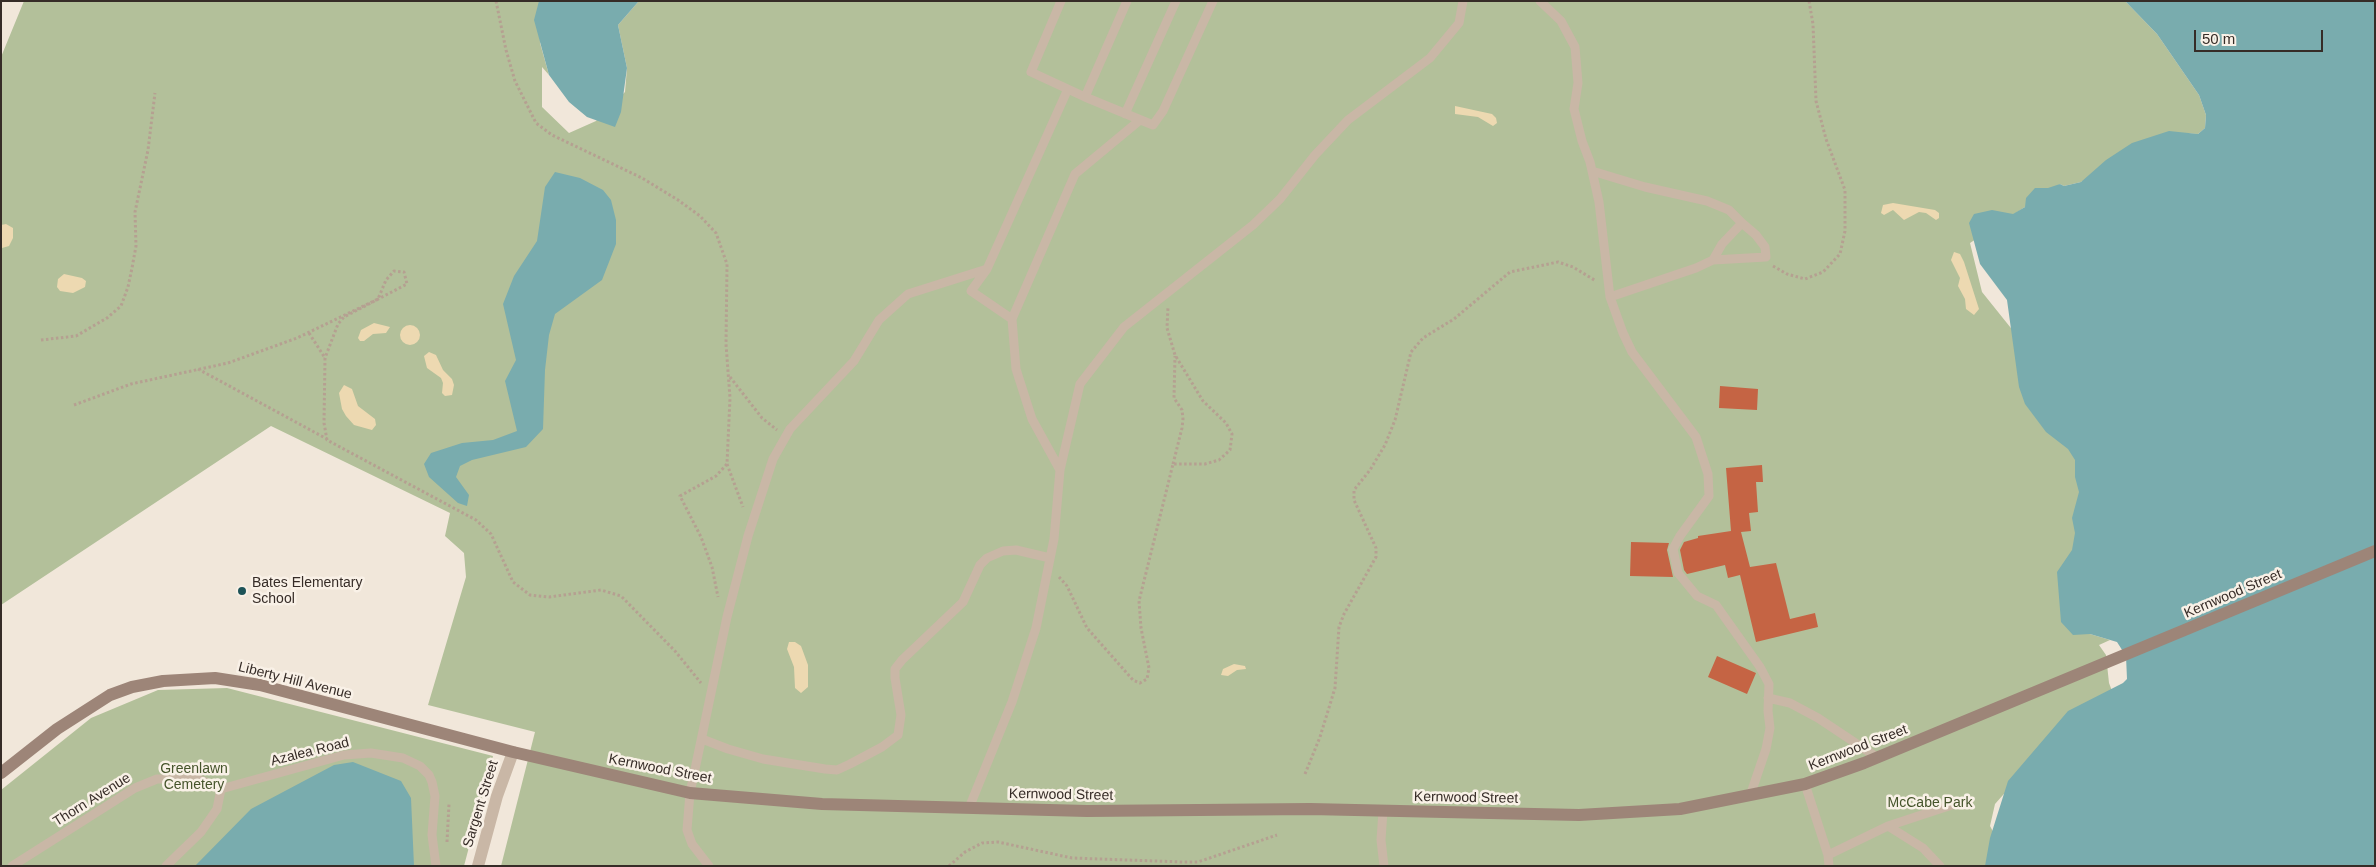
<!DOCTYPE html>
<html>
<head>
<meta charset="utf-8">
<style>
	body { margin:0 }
	#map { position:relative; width:2376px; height:867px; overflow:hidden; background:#f1e7da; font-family:Arial,sans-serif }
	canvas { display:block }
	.frame { position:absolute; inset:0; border:2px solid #362c27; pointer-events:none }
	.scale { position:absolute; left:2194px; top:30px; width:129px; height:22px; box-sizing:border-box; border:2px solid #362c27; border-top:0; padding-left:6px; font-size:15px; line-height:18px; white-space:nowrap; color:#362c27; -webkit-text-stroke:4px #f9f1e7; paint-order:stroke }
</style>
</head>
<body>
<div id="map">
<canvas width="2376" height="867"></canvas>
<div class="frame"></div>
<div class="scale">50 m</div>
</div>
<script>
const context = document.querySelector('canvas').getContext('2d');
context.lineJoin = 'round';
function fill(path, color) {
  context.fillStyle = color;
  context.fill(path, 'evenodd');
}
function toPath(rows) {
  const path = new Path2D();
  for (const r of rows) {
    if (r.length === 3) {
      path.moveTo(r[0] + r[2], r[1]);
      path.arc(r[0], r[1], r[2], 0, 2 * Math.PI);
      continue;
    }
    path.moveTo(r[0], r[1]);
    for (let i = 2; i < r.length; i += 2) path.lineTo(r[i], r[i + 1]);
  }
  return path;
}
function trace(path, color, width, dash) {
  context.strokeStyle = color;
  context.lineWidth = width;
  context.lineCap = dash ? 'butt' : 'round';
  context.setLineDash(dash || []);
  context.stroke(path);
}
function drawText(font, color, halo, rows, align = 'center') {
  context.font = font + ' Arial,sans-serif';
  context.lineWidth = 5;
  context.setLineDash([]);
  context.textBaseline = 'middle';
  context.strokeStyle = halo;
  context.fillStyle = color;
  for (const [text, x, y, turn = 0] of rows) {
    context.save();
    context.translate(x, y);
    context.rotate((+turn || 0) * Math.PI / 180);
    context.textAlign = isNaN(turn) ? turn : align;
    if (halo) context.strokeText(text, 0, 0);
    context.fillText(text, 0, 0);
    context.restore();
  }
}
fill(toPath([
	[24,1,539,1,540,43,549,75,542,67,542,107,569,133,596,121,625,92,627,68,618,25,639,1,2125,1,2157,34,2199,95,2206,115,2205,128,2198,134,2181,133,2081,182,2064,186,2060,184,1970,243,1982,292,2067,398,2092,454,2090,634,2110,640,2099,645,2106,655,2109,683,2118,707,2018,778,1995,804,1990,826,2003,850,2022,866,501,866,535,732,428,705,466,577,464,553,445,536,450,513,271,426,1,605,1,57],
	[227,688,493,756,464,866,1,866,1,790,91,718,158,690]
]), '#b3c09a');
fill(toPath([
	[1455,106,1492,114,1496,118,1497,123,1493,126,1478,117,1455,114],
	[1893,203,1935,210,1939,213,1939,218,1936,220,1926,213,1919,212,1904,220,1893,210,1884,215,1881,213,1883,205],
	[6,224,13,228,13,238,9,246,2,248,1,225],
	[1954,252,1960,254,1964,262,1979,309,1974,315,1966,309,1965,299,1958,286,1960,278,1951,260],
	[64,274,82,278,86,281,85,287,73,293,60,291,57,287,58,279],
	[374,323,390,327,386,333,373,334,364,341,360,341,358,338,361,330],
	[410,335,10],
	[429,352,436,355,443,370,452,379,454,385,452,395,445,396,442,393,443,383,441,378,427,368,424,356],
	[344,385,352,389,358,406,375,419,376,425,372,430,354,425,346,416,342,409,339,393],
	[789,642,795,642,801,646,808,665,808,687,801,693,795,688,794,667,787,649],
	[1234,664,1245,666,1246,669,1237,670,1228,676,1221,675,1223,669]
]), '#edd9b1');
fill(toPath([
	[539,1,639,1,618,25,627,68,621,112,615,127,587,117,569,102,549,75,534,20],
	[2125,1,2375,1,2375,866,1985,866,1990,838,2008,781,2068,711,2123,683,2127,679,2126,656,2117,642,2090,634,2073,635,2061,622,2057,572,2072,550,2075,533,2072,518,2079,492,2075,477,2075,460,2068,449,2046,432,2025,404,2019,387,2007,300,1980,264,1969,223,1974,214,1992,210,2013,214,2025,207,2026,198,2035,188,2048,188,2060,184,2064,186,2081,182,2106,160,2132,143,2169,131,2198,134,2205,128,2206,115,2199,95,2157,34],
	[555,172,580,178,603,190,611,200,616,220,616,244,602,280,555,314,549,335,545,370,543,429,526,447,472,460,460,466,456,477,469,495,467,506,458,503,429,477,424,464,431,453,462,443,493,440,517,431,505,381,516,360,503,304,514,276,537,241,545,187],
	[353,762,401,781,411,798,414,866,195,866,251,809,334,765]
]), '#79acae');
fill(toPath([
	[1720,386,1758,389,1757,410,1719,408],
	[1762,465,1763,482,1756,482,1758,512,1749,513,1751,531,1741,532,1750,567,1776,563,1790,619,1815,613,1818,627,1756,642,1740,575,1728,578,1725,565,1687,574,1684,570,1680,550,1684,542,1698,538,1698,536,1731,531,1726,468],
	[1631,542,1669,543,1667,550,1673,577,1630,576],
	[1717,656,1756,673,1747,694,1708,677]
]), '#c56444');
trace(toPath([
	[496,1,506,50,515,81,536,123,552,135,642,178,678,200,700,216,716,233,727,264,726,344,730,398,727,464,716,476,680,496,701,537,712,567,718,597],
	[1773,266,1787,274,1805,279,1823,272,1840,254,1845,231,1845,190,1826,139,1816,101,1813,24,1809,1],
	[309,333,325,358],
	[41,340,76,336,107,318,121,306,128,287,132,268,136,246,135,212,148,150,155,93],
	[198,369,327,439],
	[730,377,762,418,777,430],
	[74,405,131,384,228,363,297,338,378,299,386,280,394,271,404,272,407,284,344,317,338,324,325,358,324,423,327,440,476,520,491,534,513,582,530,595,549,597,601,590,621,596,675,651,701,683],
	[727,464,743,507],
	[1173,464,1182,428,1183,419,1182,410,1174,398,1175,356],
	[1059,577,1067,586,1087,628,1133,680,1140,683,1147,679,1149,668,1141,628,1139,601,1173,464,1205,464,1219,460,1230,450,1232,434,1226,423,1203,401,1175,355,1167,328,1168,307],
	[1305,774,1320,737,1335,688,1339,627,1344,614,1376,557,1376,548,1354,500,1354,490,1370,470,1385,445,1395,420,1411,352,1423,338,1454,319,1510,272,1558,262,1573,267,1596,281],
	[447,842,449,804],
	[949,866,965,852,982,843,998,842,1072,858,1183,862,1198,862,1277,835]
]), '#b5a091', 3, [2.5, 2.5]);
trace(toPath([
	[1061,1,1031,72,1085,97],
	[1127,1,1085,97,1153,125,1163,111,1213,1],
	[1540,1,1561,21,1575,47,1578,83,1574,109,1582,141,1590,162,1599,202,1610,297,1623,333,1632,352,1696,437,1708,474,1709,496,1680,536,1673,549,1678,573,1697,596,1716,605,1760,667,1769,684,1768,711,1770,728,1766,749,1750,796],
	[1125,114,1176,1],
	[1592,171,1645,187,1707,201,1729,210,1742,223],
	[1610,297,1696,268,1713,260,1722,244,1742,223,1756,235,1765,247,1766,257,1713,260],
	[1012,319,971,291,987,269,1067,91],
	[1060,470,1032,419,1016,369,1012,319,1075,174,1140,120],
	[1768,698,1790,703,1818,718,1878,758],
	[702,739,728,749,763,759,825,769,837,770,850,764,882,747,898,735,901,715,895,678,895,669,902,660,963,602,980,565,987,558,1003,551,1016,550,1050,558],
	[1805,784,1828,855,1829,866],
	[221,789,344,755,371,753,403,758,420,766,429,775,432,782,435,796,432,835,436,866],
	[969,808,1012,702,1036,628,1054,539,1060,470,1080,384,1124,327,1253,225,1280,199,1315,155,1348,120,1430,58,1459,23,1463,1],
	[1383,811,1381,840,1384,866],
	[1888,826,1961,802],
	[1828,855,1888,826,1923,848,1940,866],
	[12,866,135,788,157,779,198,779,221,789],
	[166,866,201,832,217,809,221,789],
	[709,866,692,844,687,830,690,793,727,617,748,536,773,459,790,429,854,361,879,320,908,294,987,269]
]), '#c9b7a6', 9);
trace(toPath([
	[478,866,497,796,513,752]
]), '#c9b7a6', 12);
trace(toPath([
	[1,773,57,729,110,695,132,687,163,681,215,678,260,685,513,752,690,793,822,804,1087,811,1310,809,1579,815,1680,809,1805,784,1864,763,2375,551]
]), '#9d8578', 12);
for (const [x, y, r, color] of [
	[242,591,5,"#1d5357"]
]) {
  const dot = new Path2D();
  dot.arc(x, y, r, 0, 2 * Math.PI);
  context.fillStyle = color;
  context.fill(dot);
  trace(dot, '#f9f1e7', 2);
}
drawText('14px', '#362c27', '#f9f1e7', [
	["Bates Elementary",252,583],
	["School",252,599]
], 'left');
drawText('14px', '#362c27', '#f9f1e7', [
	["Kernwood Street",2233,594,-23],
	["Liberty Hill Avenue",295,681,14],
	["Kernwood Street",1858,748,-21],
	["Azalea Road",310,752,-14],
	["Kernwood Street",660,769,11],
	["Kernwood Street",1061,795,1],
	["Kernwood Street",1466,798,1],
	["Thorn Avenue",92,800,-32],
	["Sargent Street",481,804,-73]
]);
drawText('14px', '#45542b', '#f9f1e7', [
	["Greenlawn",194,769],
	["Cemetery",194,785],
	["McCabe Park",1930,803]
]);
</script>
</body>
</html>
